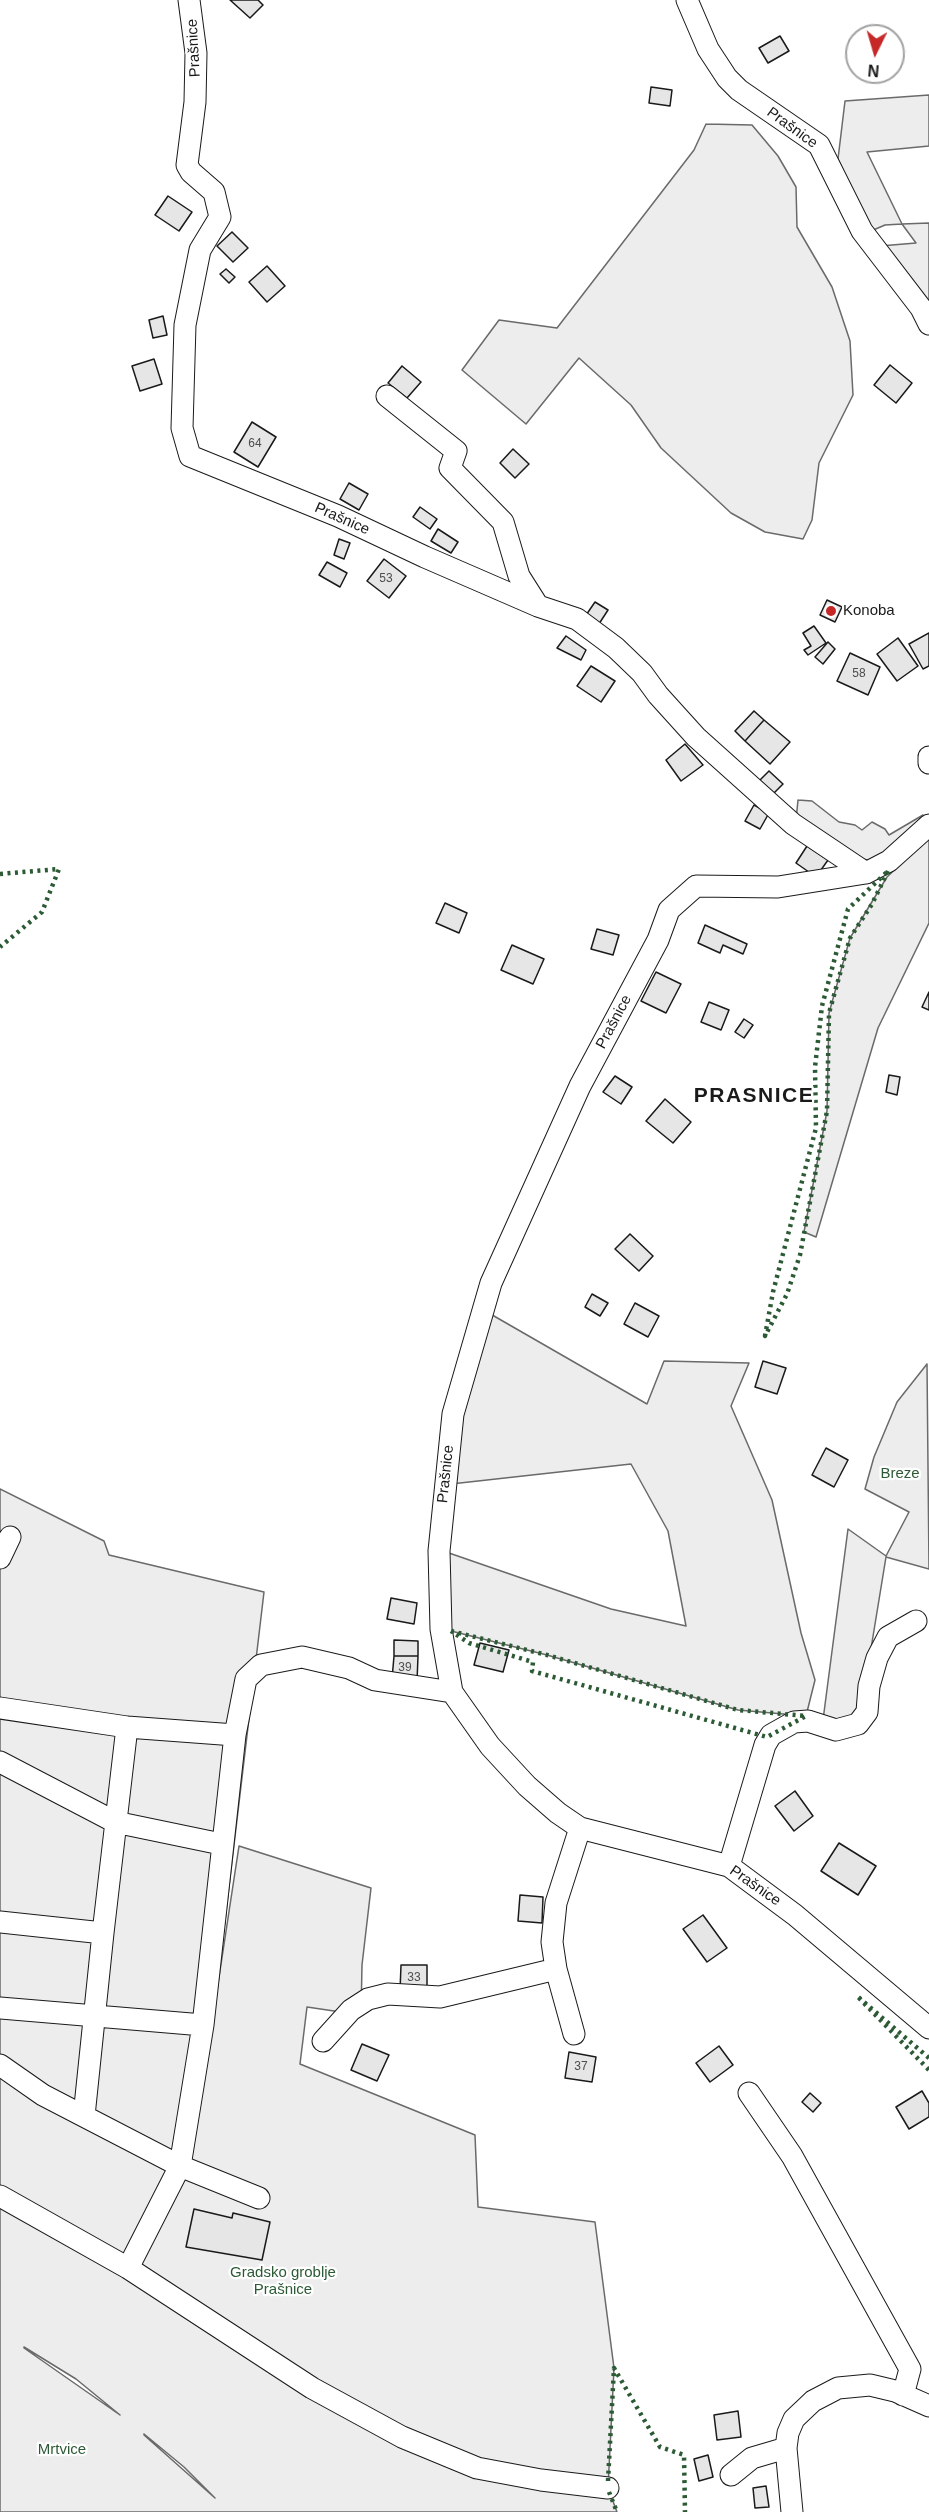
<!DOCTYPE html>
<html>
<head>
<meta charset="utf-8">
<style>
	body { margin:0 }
	#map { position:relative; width:929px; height:2512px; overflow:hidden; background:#fff; font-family:Arial,sans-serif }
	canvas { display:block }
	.north { position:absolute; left:845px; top:24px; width:60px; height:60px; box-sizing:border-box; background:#fff; border:2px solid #a3a3a3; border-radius:50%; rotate:185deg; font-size:16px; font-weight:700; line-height:24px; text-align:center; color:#1a1a1a }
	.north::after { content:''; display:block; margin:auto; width:21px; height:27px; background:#c62828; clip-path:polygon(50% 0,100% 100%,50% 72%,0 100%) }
</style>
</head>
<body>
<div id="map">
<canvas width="929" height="2512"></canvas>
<div class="north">N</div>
</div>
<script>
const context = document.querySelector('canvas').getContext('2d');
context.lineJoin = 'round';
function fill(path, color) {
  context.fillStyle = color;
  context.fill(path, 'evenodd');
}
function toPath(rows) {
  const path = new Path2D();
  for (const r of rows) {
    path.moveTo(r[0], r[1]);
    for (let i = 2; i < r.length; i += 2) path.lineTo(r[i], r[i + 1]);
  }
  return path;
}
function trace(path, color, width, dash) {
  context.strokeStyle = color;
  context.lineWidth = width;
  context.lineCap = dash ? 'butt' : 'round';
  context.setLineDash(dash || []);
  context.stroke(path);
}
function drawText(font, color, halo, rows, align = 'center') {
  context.font = font + ' Arial,sans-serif';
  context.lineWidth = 4.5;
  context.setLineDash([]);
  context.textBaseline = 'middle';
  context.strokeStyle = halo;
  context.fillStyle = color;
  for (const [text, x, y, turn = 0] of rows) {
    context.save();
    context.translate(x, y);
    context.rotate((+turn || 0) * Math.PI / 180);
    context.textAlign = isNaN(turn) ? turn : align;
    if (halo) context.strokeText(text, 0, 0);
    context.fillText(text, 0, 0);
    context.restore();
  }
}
const green = toPath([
	[929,95,929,146,867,152,902,224,929,223,929,316,880,246,916,243,902,224,885,225,871,231,838,159,845,101,929,95],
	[706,124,752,125,778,156,796,187,797,227,832,287,850,341,853,395,819,463,812,520,803,539,765,532,731,513,661,448,631,405,579,358,526,424,462,370,499,320,557,328,694,150,706,124],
	[798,800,812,801,839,822,855,825,862,830,872,822,885,829,889,835,923,815,884,863,841,855,796,820,798,800],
	[929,837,929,923,878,1028,816,1237,804,1232,827,1111,829,1013,850,938,887,877,929,837],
	[487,1312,647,1404,664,1361,749,1363,731,1406,772,1500,801,1633,815,1680,806,1716,738,1710,547,1655,451,1631,449,1553,611,1609,686,1626,668,1531,631,1464,451,1484,458,1413,487,1312],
	[927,1364,929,1569,886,1557,858,1728,823,1720,848,1529,886,1556,909,1512,865,1489,874,1457,897,1402,927,1364],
	[0,1489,104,1541,109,1555,264,1592,216,1997,239,1846,371,1888,362,1965,361,2015,307,2007,300,2064,475,2135,478,2207,595,2222,614,2368,608,2488,617,2512,0,2512,0,1489],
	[24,2347,76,2379,120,2415,24,2348,24,2347],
	[144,2434,184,2467,215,2498,144,2435,144,2434]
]);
fill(green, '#ededed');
trace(green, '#6a6a6a', 1.5);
const building = toPath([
	[230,0,258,0,263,5,250,18,230,0],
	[780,36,789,51,768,63,759,48,780,36],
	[651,87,672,90,670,106,649,103,651,87],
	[168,196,192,212,179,231,155,215,168,196],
	[232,232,248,248,233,262,217,246,232,232],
	[267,266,285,286,267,302,249,282,267,266],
	[226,269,235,277,229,283,220,274,226,269],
	[163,316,167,335,153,338,149,320,163,316],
	[154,359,162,384,140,391,132,366,154,359],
	[890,365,912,383,896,403,874,385,890,365],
	[402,366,421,382,407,398,388,383,402,366],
	[252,422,276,437,258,467,234,452,252,422],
	[513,449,529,464,515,478,500,463,513,449],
	[349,483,368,494,359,510,340,499,349,483],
	[420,507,437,519,430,529,413,517,420,507],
	[438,529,458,542,451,553,431,541,438,529],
	[339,539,350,543,344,559,334,555,339,539],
	[384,559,406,576,389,598,367,581,384,559],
	[327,562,347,573,340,587,319,575,327,562],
	[827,600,842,607,835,622,820,615,827,600],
	[595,602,608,610,595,630,582,621,595,602],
	[814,626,826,643,808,655,804,650,811,646,803,633,814,626],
	[929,633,929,666,923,669,909,644,929,633],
	[566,636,586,650,581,660,557,648,566,636],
	[898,638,918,666,897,681,877,654,898,638],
	[828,642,835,649,823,664,815,657,828,642],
	[850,653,880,667,868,695,837,681,850,653],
	[591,666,615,681,601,702,577,686,591,666],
	[754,711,764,720,745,741,735,731,754,711],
	[764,720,790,742,770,764,745,741,764,720],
	[685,744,703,765,681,781,666,760,685,744],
	[769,771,783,784,773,794,759,781,769,771],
	[754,805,769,813,760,829,745,821,754,805],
	[807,846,828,860,816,877,796,863,807,846],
	[445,903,467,913,459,933,436,923,445,903],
	[705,925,747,944,743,954,723,945,720,953,698,943,705,925],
	[597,929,619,935,613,955,591,949,597,929],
	[512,945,544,959,533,984,501,970,512,945],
	[656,972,681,984,666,1013,641,1001,656,972],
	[929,992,929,1010,922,1007,929,992],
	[709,1002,729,1010,721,1030,701,1022,709,1002],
	[744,1019,753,1025,744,1038,735,1032,744,1019],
	[889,1075,900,1077,897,1095,886,1092,889,1075],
	[615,1076,632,1087,621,1104,603,1092,615,1076],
	[665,1099,691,1122,673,1143,646,1121,665,1099],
	[630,1234,653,1256,639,1271,615,1249,630,1234],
	[592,1294,608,1303,600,1316,585,1307,592,1294],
	[635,1303,659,1316,648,1337,624,1324,635,1303],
	[763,1361,786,1368,777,1394,755,1387,763,1361],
	[826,1448,848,1460,834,1487,812,1475,826,1448],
	[391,1598,417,1603,414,1624,387,1619,391,1598],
	[394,1640,418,1641,418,1656,394,1656,394,1640],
	[480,1643,509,1650,503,1672,474,1665,480,1643],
	[394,1656,418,1656,417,1682,392,1679,394,1656],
	[795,1791,813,1816,794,1831,775,1806,795,1791],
	[839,1843,876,1866,858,1895,821,1871,839,1843],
	[520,1895,543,1897,542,1923,518,1921,520,1895],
	[703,1915,727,1948,707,1962,683,1929,703,1915],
	[401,1965,427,1965,427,1991,400,1991,401,1965],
	[362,2044,389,2055,377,2081,351,2070,362,2044],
	[719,2046,733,2065,710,2082,696,2063,719,2046],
	[569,2052,596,2057,592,2082,565,2078,569,2052],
	[922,2091,929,2103,929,2117,909,2129,896,2107,922,2091],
	[810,2093,821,2103,813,2112,802,2102,810,2093],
	[194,2209,232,2218,233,2213,270,2222,262,2260,186,2247,194,2209],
	[738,2411,741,2437,717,2440,714,2415,738,2411],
	[708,2455,713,2477,699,2481,694,2459,708,2455],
	[766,2486,769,2507,755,2508,753,2488,766,2486]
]);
fill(building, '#e6e6e6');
trace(building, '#1a1a1a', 1.5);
const minor = toPath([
	[189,0,196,53,195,102,187,165,191,172,214,192,220,217,200,250,185,325,182,428,190,456,338,516,425,557,538,606,577,619,616,648,642,673,658,695,696,737,793,824,866,873],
	[687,0,708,49,727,78,739,90,819,145,862,231,921,308,929,324],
	[387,396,456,451,450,468,503,522,519,576,538,606],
	[929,757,929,763],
	[929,825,889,861,866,873,778,887,696,886,669,910,658,940,580,1086,491,1283,453,1414,439,1551,441,1629,452,1692,490,1746,527,1786,558,1813,580,1828,729,1866,795,1915,929,2028],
	[0,1558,10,1537],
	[0,1708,127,1727,235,1735],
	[0,1762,115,1822,221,1844],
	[729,1866,765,1745,771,1735,794,1722,808,1721,836,1730,858,1724,867,1712,869,1686,877,1658,888,1637,916,1621],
	[0,1922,103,1933,84,2116],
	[103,1933,127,1727],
	[0,2008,203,2025],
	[574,2034,556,1969,552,1942,556,1903,580,1828],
	[323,2041,351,2010,368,1999,388,1994,440,1997,556,1969],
	[0,2065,43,2095,180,2166,259,2198],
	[749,2093,792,2156,910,2369,903,2395],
	[0,2196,128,2268,312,2388,402,2437,477,2468,541,2480,608,2488],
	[128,2268,180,2166,203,2025,235,1735,246,1679,261,1665,302,1657,349,1668,375,1680,452,1692],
	[731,2475,752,2458,786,2448],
	[792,2512,786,2448,788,2433,794,2419,813,2401,838,2388,870,2385,895,2391,929,2406]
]);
trace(minor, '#1a1a1a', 23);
trace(minor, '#fff', 21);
trace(toPath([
	[888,871,872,904,850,938,829,1013,827,1111,800,1255,787,1294,765,1336,773,1292,816,1128,815,1067,822,1006,848,909,888,871],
	[0,874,59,869,42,912,0,947],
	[451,1631,547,1655,738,1710,806,1716,767,1737,532,1671,533,1662,469,1643,451,1631],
	[929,2058,857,1996,929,2070],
	[608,2481,614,2368,660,2447,684,2455,685,2512],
	[609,2492,617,2512]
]), '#2b5a34', 4.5, [3, 4.5]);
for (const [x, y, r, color] of [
	[831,611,6,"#c62828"]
]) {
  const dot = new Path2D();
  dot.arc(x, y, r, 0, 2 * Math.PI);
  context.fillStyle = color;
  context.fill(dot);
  trace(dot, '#fff', 2);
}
drawText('12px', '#4d4d4d', null, [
	["64",255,444],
	["53",386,579],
	["58",859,674],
	["39",405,1668],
	["33",414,1978],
	["37",581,2067]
]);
drawText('15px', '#1a1a1a', '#fff', [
	["Prašnice",194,48,-93],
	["Prašnice",792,128,36],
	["Prašnice",342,519,24],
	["Prašnice",614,1022,-62],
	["Prašnice",446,1474,-84],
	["Prašnice",755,1886,35]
]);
drawText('15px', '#1a1a1a', '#fff', [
	["Konoba",843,611]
], 'left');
drawText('15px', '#2b5a34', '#fff', [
	["Breze",900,1474],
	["Gradsko groblje",283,2273],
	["Prašnice",283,2290],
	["Mrtvice",62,2450]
]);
context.letterSpacing = '1.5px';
drawText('bold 21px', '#1a1a1a', '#fff', [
	["PRASNICE",754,1096]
]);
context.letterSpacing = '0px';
</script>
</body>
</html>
